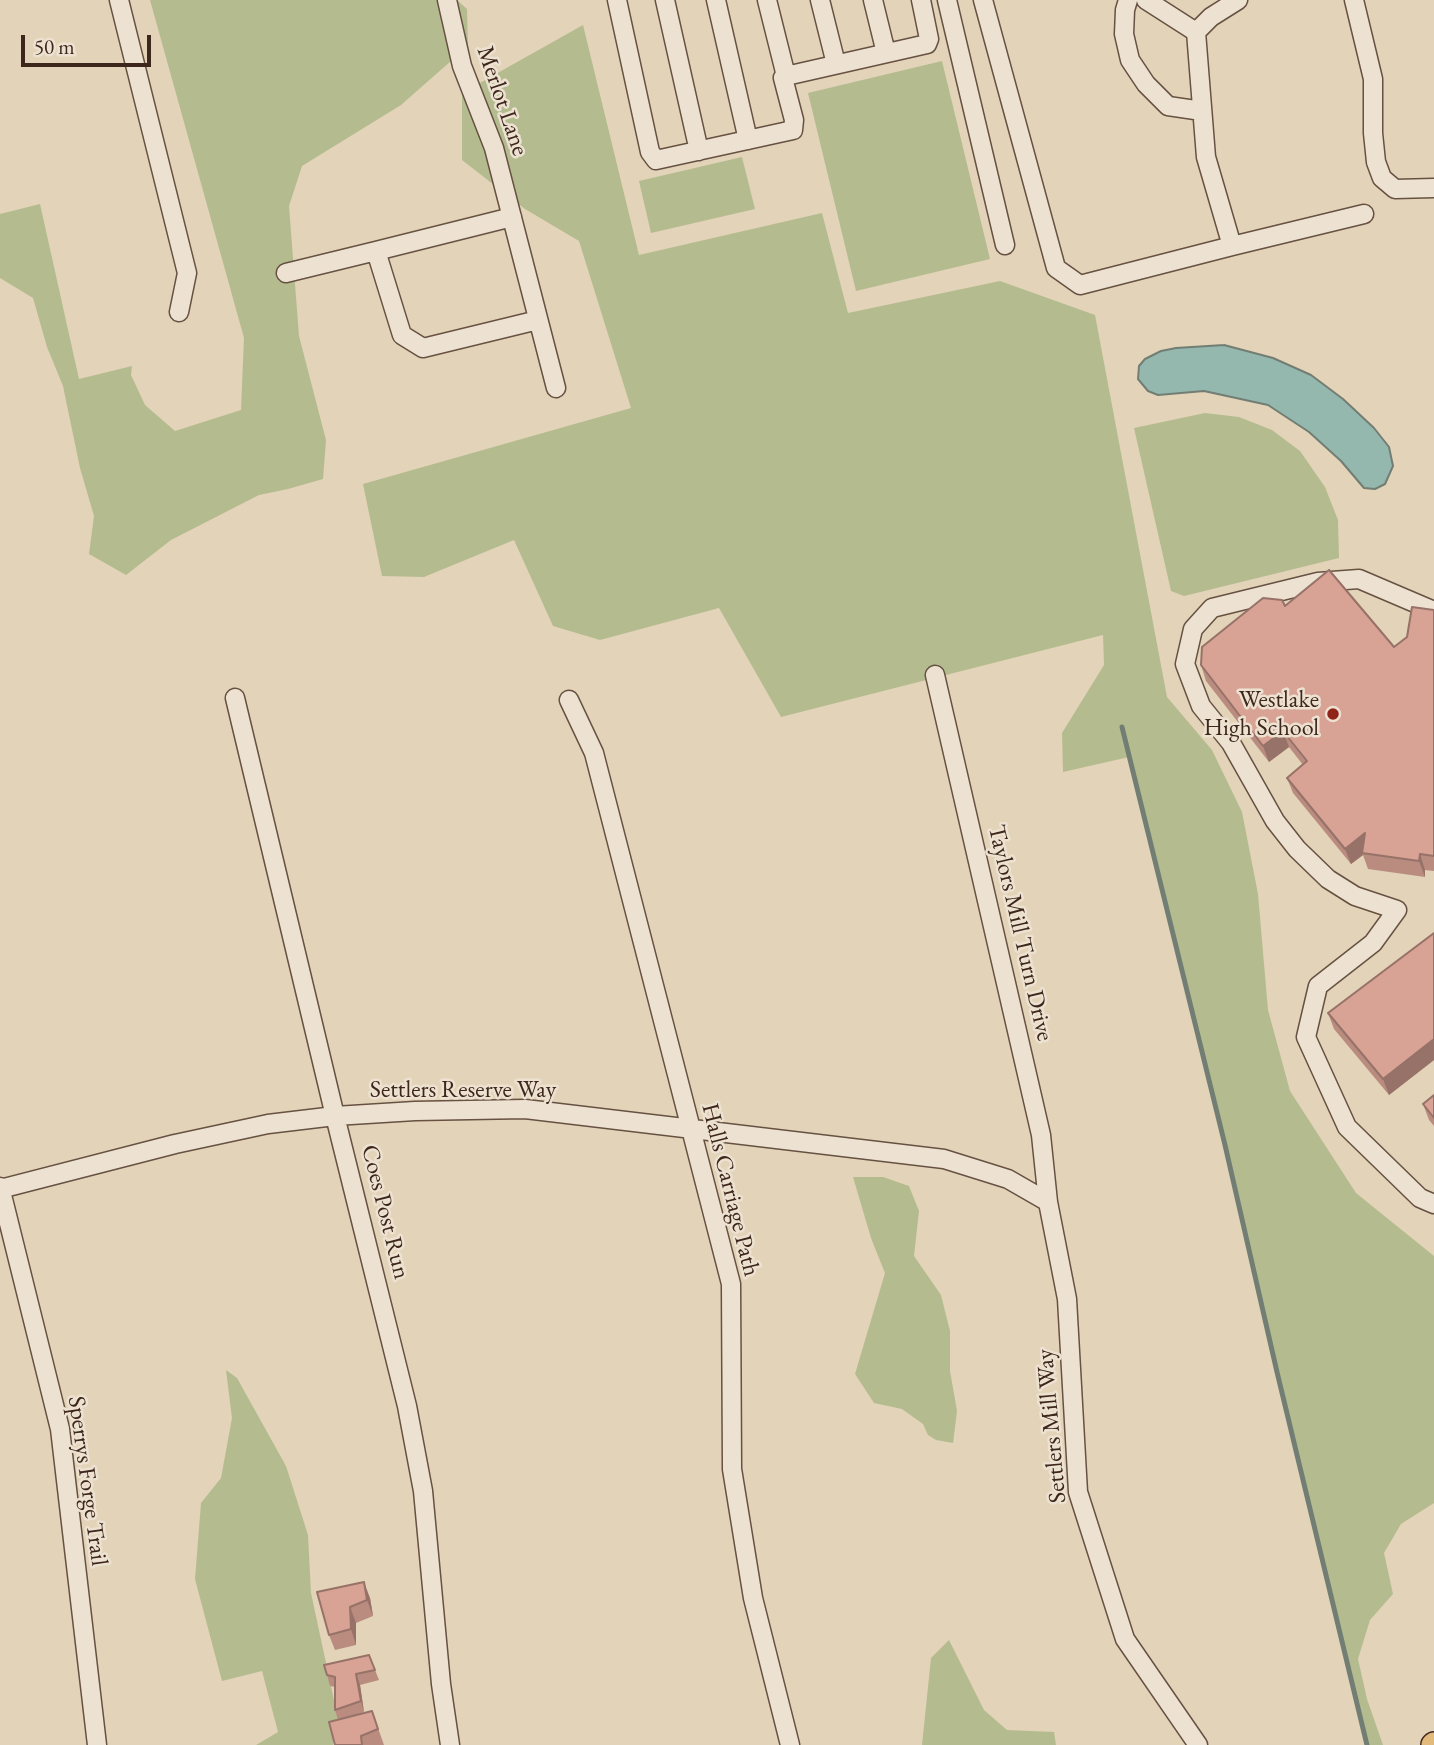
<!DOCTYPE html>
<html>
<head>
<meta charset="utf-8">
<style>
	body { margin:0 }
	#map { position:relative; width:1434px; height:1745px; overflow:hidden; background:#e3d3b8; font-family:"EB Garamond",serif }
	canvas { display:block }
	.scale { position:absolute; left:21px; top:35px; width:130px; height:32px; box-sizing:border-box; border:4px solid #3d261b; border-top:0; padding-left:9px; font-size:21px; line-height:24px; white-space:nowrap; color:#3d261b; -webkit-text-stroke:5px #ede2d1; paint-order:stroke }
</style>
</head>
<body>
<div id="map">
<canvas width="1434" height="1745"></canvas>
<div class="scale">50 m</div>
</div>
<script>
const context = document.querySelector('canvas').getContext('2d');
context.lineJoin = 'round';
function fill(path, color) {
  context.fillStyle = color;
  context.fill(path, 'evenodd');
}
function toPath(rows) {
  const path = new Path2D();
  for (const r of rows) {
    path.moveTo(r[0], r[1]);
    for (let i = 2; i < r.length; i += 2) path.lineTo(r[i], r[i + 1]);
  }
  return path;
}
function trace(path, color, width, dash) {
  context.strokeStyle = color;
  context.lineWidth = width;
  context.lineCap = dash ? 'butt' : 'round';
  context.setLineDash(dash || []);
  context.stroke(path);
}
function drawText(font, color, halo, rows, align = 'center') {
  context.font = font + ' "EB Garamond",serif';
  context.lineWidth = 5;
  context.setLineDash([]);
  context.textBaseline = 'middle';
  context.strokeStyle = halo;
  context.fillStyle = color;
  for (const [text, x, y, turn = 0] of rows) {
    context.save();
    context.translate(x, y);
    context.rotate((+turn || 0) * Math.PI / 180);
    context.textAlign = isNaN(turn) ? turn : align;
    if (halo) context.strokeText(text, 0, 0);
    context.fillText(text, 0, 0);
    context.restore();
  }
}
fill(toPath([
	[150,0,457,0,467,9,468,46,401,105,302,166,289,206,299,336,326,440,323,479,288,489,259,495,171,540,126,575,89,554,94,516,80,468,63,386,47,347,33,298,0,278,0,214,40,204,79,379,132,366,131,375,145,405,175,431,241,410,244,338],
	[583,25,639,255,822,213,848,313,1000,281,1095,315,1167,697,1212,750,1242,812,1258,894,1268,1010,1290,1091,1356,1193,1434,1256,1434,1503,1401,1524,1384,1553,1393,1594,1370,1620,1358,1659,1367,1699,1383,1745,1367,1745,1277,1372,1225,1145,1129,757,1063,772,1062,733,1104,665,1103,635,781,717,719,608,600,640,553,626,514,540,424,577,382,576,363,484,631,408,579,241,525,209,462,160,462,93],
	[942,61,990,259,856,291,808,93],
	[742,157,755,209,651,233,639,181],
	[1205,413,1239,417,1272,430,1300,451,1325,487,1338,520,1339,558,1184,596,1171,591,1134,428],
	[853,1177,883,1177,909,1186,919,1211,914,1256,941,1295,950,1331,950,1371,957,1411,953,1443,936,1440,928,1435,923,1424,902,1409,874,1403,855,1374,885,1273,871,1238],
	[226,1370,237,1378,286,1466,308,1535,311,1593,340,1728,333,1740,333,1745,256,1745,278,1732,262,1671,222,1681,195,1579,201,1503,221,1478,232,1418],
	[949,1640,984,1710,1007,1730,1054,1732,1056,1745,922,1745,931,1658]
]), '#b4bc8f');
const water = toPath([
	[1224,345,1273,358,1311,375,1343,399,1374,428,1389,447,1393,466,1385,484,1375,489,1364,488,1341,461,1309,432,1268,405,1204,391,1158,395,1148,391,1138,379,1139,366,1145,359,1161,351,1176,348,1224,345]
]);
fill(water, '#95b8ae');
trace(water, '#727e73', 2);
trace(toPath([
	[1122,727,1225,1145,1277,1372,1367,1745]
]), '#727e73', 5);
const minor = toPath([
	[119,0,187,273,179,312],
	[447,0,462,66,494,148,556,388],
	[617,0,650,152,656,160,793,130,794,120,783,78,786,76,927,44,929,39,921,0],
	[665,0,699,151],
	[716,0,748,140],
	[767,0,786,76],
	[820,0,836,64],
	[873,0,886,53],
	[947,0,1005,245],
	[983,0,1056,268,1080,285,1232,246,1206,157,1196,32,1146,0],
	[1128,0,1125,10,1124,34,1130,60,1146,84,1168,106,1202,111],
	[1354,0,1373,79,1373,133,1376,162,1382,178,1395,189,1434,188],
	[1196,32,1211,17,1238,0],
	[512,217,376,251,402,335,423,348,538,320],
	[1232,246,1364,214],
	[286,273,376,251],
	[1434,611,1359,579,1318,582,1212,608,1193,629,1185,664,1201,706,1231,743,1275,821,1297,849,1328,879,1355,896,1397,910,1373,943,1318,986,1306,1037,1347,1127,1420,1198,1434,1204],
	[935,675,1041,1135,1048,1202,1067,1299,1078,1492,1125,1639,1198,1745],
	[235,698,335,1116,407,1406,423,1491,441,1684,450,1745],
	[569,700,594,753,731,1284,732,1469,753,1598,790,1745],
	[0,1187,60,1429,97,1745],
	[0,1189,175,1144,268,1124,335,1116,415,1111,525,1109,944,1159,1008,1179,1048,1202]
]);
const major = toPath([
	[1433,1745,1434,1744]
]);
trace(minor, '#665142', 21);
trace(major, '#3d261b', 26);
trace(minor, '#ede2d1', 18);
trace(major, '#e2ba7c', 23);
fill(toPath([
	[1285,606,1394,647,1407,637,1434,610,1434,871,1425,870,1425,877,1368,869,1363,855,1351,864,1293,793,1287,778,1303,765,1289,747,1269,762,1206,681,1201,665],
	[1434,933,1434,1060,1389,1095,1334,1029,1328,1013],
	[1434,1095,1434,1126,1429,1120,1423,1104],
	[317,1592,370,1598,373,1616,356,1623,356,1645,335,1650,329,1635],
	[375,1670,379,1680,360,1685,364,1712,353,1716,372,1711,384,1745,335,1745,338,1720,335,1710,335,1687,330,1686,327,1675]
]), '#ba8c80');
fill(toPath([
	[1283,731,1289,747,1269,762,1263,746],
	[1365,833,1362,853,1363,855,1351,864,1345,849],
	[1420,854,1425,870,1425,877,1419,861],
	[1434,1039,1434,1060,1389,1095,1383,1079],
	[364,1582,370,1598,373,1616,367,1600],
	[350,1607,356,1623,356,1645,351,1629],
	[356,1674,360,1685,364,1712,361,1701]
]), '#977268');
const building = toPath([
	[1329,570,1394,647,1407,637,1412,607,1434,610,1434,856,1420,854,1419,861,1362,853,1365,833,1345,849,1287,778,1307,761,1283,731,1263,746,1201,665,1202,647,1263,598,1282,600,1285,606,1329,570],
	[1434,933,1434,1039,1383,1079,1328,1013,1434,933],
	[1434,1095,1434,1118,1423,1104,1434,1095],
	[364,1582,367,1600,350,1607,351,1629,329,1635,317,1592,364,1582],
	[369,1655,375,1670,356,1674,361,1701,335,1710,335,1677,327,1675,324,1665,369,1655],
	[372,1711,378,1729,361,1736,362,1745,335,1745,329,1722,372,1711]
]);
fill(building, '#d8a395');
trace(building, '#977268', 2);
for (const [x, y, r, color] of [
	[1333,714,7,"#8f2418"]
]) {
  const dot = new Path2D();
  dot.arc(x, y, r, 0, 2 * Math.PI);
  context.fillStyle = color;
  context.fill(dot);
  trace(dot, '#ede2d1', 2.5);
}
drawText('24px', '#3d261b', '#ede2d1', [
	["Merlot Lane",502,101,71],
	["Taylors Mill Turn Drive",1020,933,77],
	["Settlers Reserve Way",463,1090],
	["Halls Carriage Path",730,1190,76],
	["Coes Post Run",385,1212,76],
	["Settlers Mill Way",1052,1426,-95],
	["Sperrys Forge Trail",87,1481,82]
]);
drawText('24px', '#3d261b', '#ede2d1', [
	["Westlake",1319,700],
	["High School",1319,728]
], 'right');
</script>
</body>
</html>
